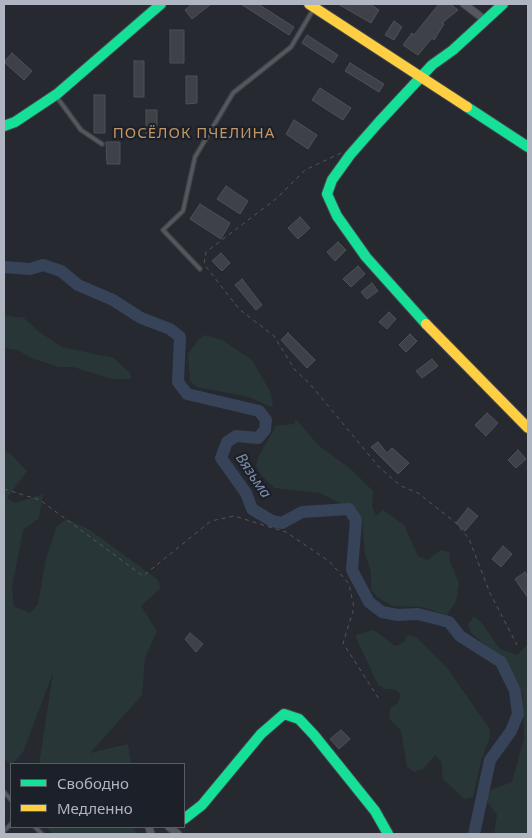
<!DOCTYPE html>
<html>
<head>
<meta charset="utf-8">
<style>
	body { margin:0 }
	#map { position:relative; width:532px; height:838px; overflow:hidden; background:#262930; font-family:"Noto Sans",sans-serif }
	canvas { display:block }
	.frame { position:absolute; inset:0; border:5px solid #b0b5c2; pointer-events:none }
	.legend { position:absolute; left:10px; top:763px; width:175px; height:65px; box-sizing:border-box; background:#1b2029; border:1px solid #575c66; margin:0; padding:6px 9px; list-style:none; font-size:15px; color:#b0b5c2 }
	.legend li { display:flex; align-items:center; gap:10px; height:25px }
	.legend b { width:25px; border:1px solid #575c66 }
</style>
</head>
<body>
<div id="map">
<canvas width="532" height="838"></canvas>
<div class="frame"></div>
<ul class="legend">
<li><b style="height:6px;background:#16e098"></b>Свободно</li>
<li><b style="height:6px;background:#ffcf43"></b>Медленно</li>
</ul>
</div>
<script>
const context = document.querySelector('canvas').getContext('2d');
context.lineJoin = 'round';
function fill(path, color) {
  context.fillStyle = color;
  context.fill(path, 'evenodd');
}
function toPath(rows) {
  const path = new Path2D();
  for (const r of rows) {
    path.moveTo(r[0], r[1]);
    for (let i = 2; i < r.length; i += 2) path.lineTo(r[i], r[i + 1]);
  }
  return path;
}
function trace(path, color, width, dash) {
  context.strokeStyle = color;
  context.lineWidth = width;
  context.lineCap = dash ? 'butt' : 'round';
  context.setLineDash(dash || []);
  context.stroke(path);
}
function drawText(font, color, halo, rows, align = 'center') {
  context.font = font + ' "Noto Sans",sans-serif';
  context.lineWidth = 4.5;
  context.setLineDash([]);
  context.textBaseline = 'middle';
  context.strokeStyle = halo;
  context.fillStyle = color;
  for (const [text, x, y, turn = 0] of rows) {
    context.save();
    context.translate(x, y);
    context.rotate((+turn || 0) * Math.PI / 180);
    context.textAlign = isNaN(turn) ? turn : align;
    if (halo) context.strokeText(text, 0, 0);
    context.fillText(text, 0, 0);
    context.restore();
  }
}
fill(toPath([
	[4,315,24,318,38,331,62,347,114,358,130,373,131,379,112,379,73,367,59,367,34,359,17,350,4,348],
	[205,335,222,340,252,360,270,391,273,408,249,397,197,387,190,381,188,354,198,340],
	[296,419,318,445,352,470,373,491,372,506,376,516,383,510,404,525,418,556,427,560,441,550,449,552,450,561,459,584,456,601,447,615,421,607,392,606,377,597,371,590,371,572,365,554,362,518,348,507,320,493,274,488,261,475,256,466,258,457,276,426,294,424],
	[4,450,11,454,27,471,7,498,15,503,43,494,39,518,23,530,12,587,14,606,30,613,38,604,46,558,57,526,67,519,90,530,157,579,161,588,141,606,157,631,145,658,142,695,90,753,128,744,131,764,39,764,53,673,23,752,11,766,4,758],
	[474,617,481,622,500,649,517,655,528,644,528,834,494,834,497,815,486,800,488,791,512,782,524,738,523,694,506,662,471,633,468,624],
	[374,630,395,646,403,643,408,635,416,637,448,669,489,728,490,737,481,761,473,797,464,799,443,779,441,761,435,755,423,769,414,772,407,767,401,731,389,718,390,708,398,703,401,695,394,689,386,689,378,685,355,635],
	[46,827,133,827,137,834,53,834]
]), '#283638');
trace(toPath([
	[4,267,30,269,43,265,61,271,78,285,113,300,141,318,170,329,180,337,178,382,187,394,259,411,266,420,265,430,258,438,236,436,227,442,221,458,246,493,252,509,272,521,282,523,302,512,349,509,356,520,352,570,369,602,382,612,398,615,418,614,449,622,460,636,501,662,515,691,518,714,511,731,490,760,474,834]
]), '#374358', 12);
const building = toPath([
	[192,4,211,4,192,19,185,10,192,4],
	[241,4,258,4,294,27,289,35,241,4],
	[338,4,370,4,379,10,371,23,338,4],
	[439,4,450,4,458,10,442,23,444,24,434,40,432,38,418,55,403,45,412,33,414,35,439,4],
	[394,21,402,27,394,40,385,35,394,21],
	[170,30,184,30,184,63,170,63,170,30],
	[307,35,338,55,333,63,302,43,307,35],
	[12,53,32,71,24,80,4,62,12,53],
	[134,61,144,61,144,97,134,97,134,61],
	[350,63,384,84,379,92,345,71,350,63],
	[186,76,197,76,197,103,186,104,186,76],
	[320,88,351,108,343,120,312,100,320,88],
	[94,95,105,95,105,133,94,133,94,95],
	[146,110,157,110,157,139,146,139,146,110],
	[294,120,317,135,308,149,286,134,294,120],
	[106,142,120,142,120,164,107,164,106,142],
	[226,186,248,201,240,214,217,199,226,186],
	[200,204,230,223,221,239,190,219,200,204],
	[300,217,310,228,298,239,288,228,300,217],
	[338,242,346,250,335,261,327,252,338,242],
	[221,253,230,263,222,271,212,261,221,253],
	[358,266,365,274,351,287,343,279,358,266],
	[242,279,262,305,256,310,235,285,242,279],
	[372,283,378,291,367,299,361,292,372,283],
	[389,312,396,319,387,329,379,322,389,312],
	[288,333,315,360,307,368,281,340,288,333],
	[410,334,417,341,406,352,399,345,410,334],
	[432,359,438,366,422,378,416,371,432,359],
	[487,413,498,423,486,436,475,425,487,413],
	[378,442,387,453,392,448,409,463,398,474,371,447,378,442],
	[518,450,526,459,516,468,508,460,518,450],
	[468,508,478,516,465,531,456,523,468,508],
	[503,546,512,554,501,567,492,559,503,546],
	[525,572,528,577,528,598,515,579,525,572],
	[190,633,203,644,196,652,185,639,190,633],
	[341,730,350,739,339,749,330,739,341,730]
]);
fill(building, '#3e4147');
trace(building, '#4e5158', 1);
const lane = toPath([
	[56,96,81,130,102,144],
	[200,269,163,230,183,211,195,157,233,93,291,47,313,10],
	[4,792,11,800],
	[35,827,42,834],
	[4,831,11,824]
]);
const street = toPath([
	[464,4,485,20],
	[149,827,151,834],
	[169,827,178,834]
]);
const fast = toPath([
	[467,107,528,147],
	[4,126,15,122,57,94,161,4],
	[426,324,366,257,337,216,327,194,332,180,350,155,379,122,432,65,453,50,503,4],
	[184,819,202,805,261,734,284,714,299,719,314,735,375,811,388,834]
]);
const slow = toPath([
	[309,4,467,107],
	[426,324,528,428]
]);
trace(lane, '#42444a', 5.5);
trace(street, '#42444a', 9);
trace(fast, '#44464d', 12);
trace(slow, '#44464d', 12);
trace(toPath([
	[341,153,305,170,277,198,206,252,204,264,239,309,274,336,295,370,310,384,379,467,401,486,418,493,456,523,469,539,490,593,517,645],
	[4,489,40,500,143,576,211,521,234,516,286,532,330,562,349,584,354,608,343,643,379,699]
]), '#54575c', 1, [4, 4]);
trace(lane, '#55585f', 3);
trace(street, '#55585f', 7);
trace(fast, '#16e098', 10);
trace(slow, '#ffcf43', 10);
context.letterSpacing = '1px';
drawText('15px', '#c59767', '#1b2029', [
	["ПОСЁЛОК ПЧЕЛИНА",194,134]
]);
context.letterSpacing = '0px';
drawText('italic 15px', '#7b8ba7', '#1b2029', [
	["Вязьма",253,476,56]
]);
</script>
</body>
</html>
